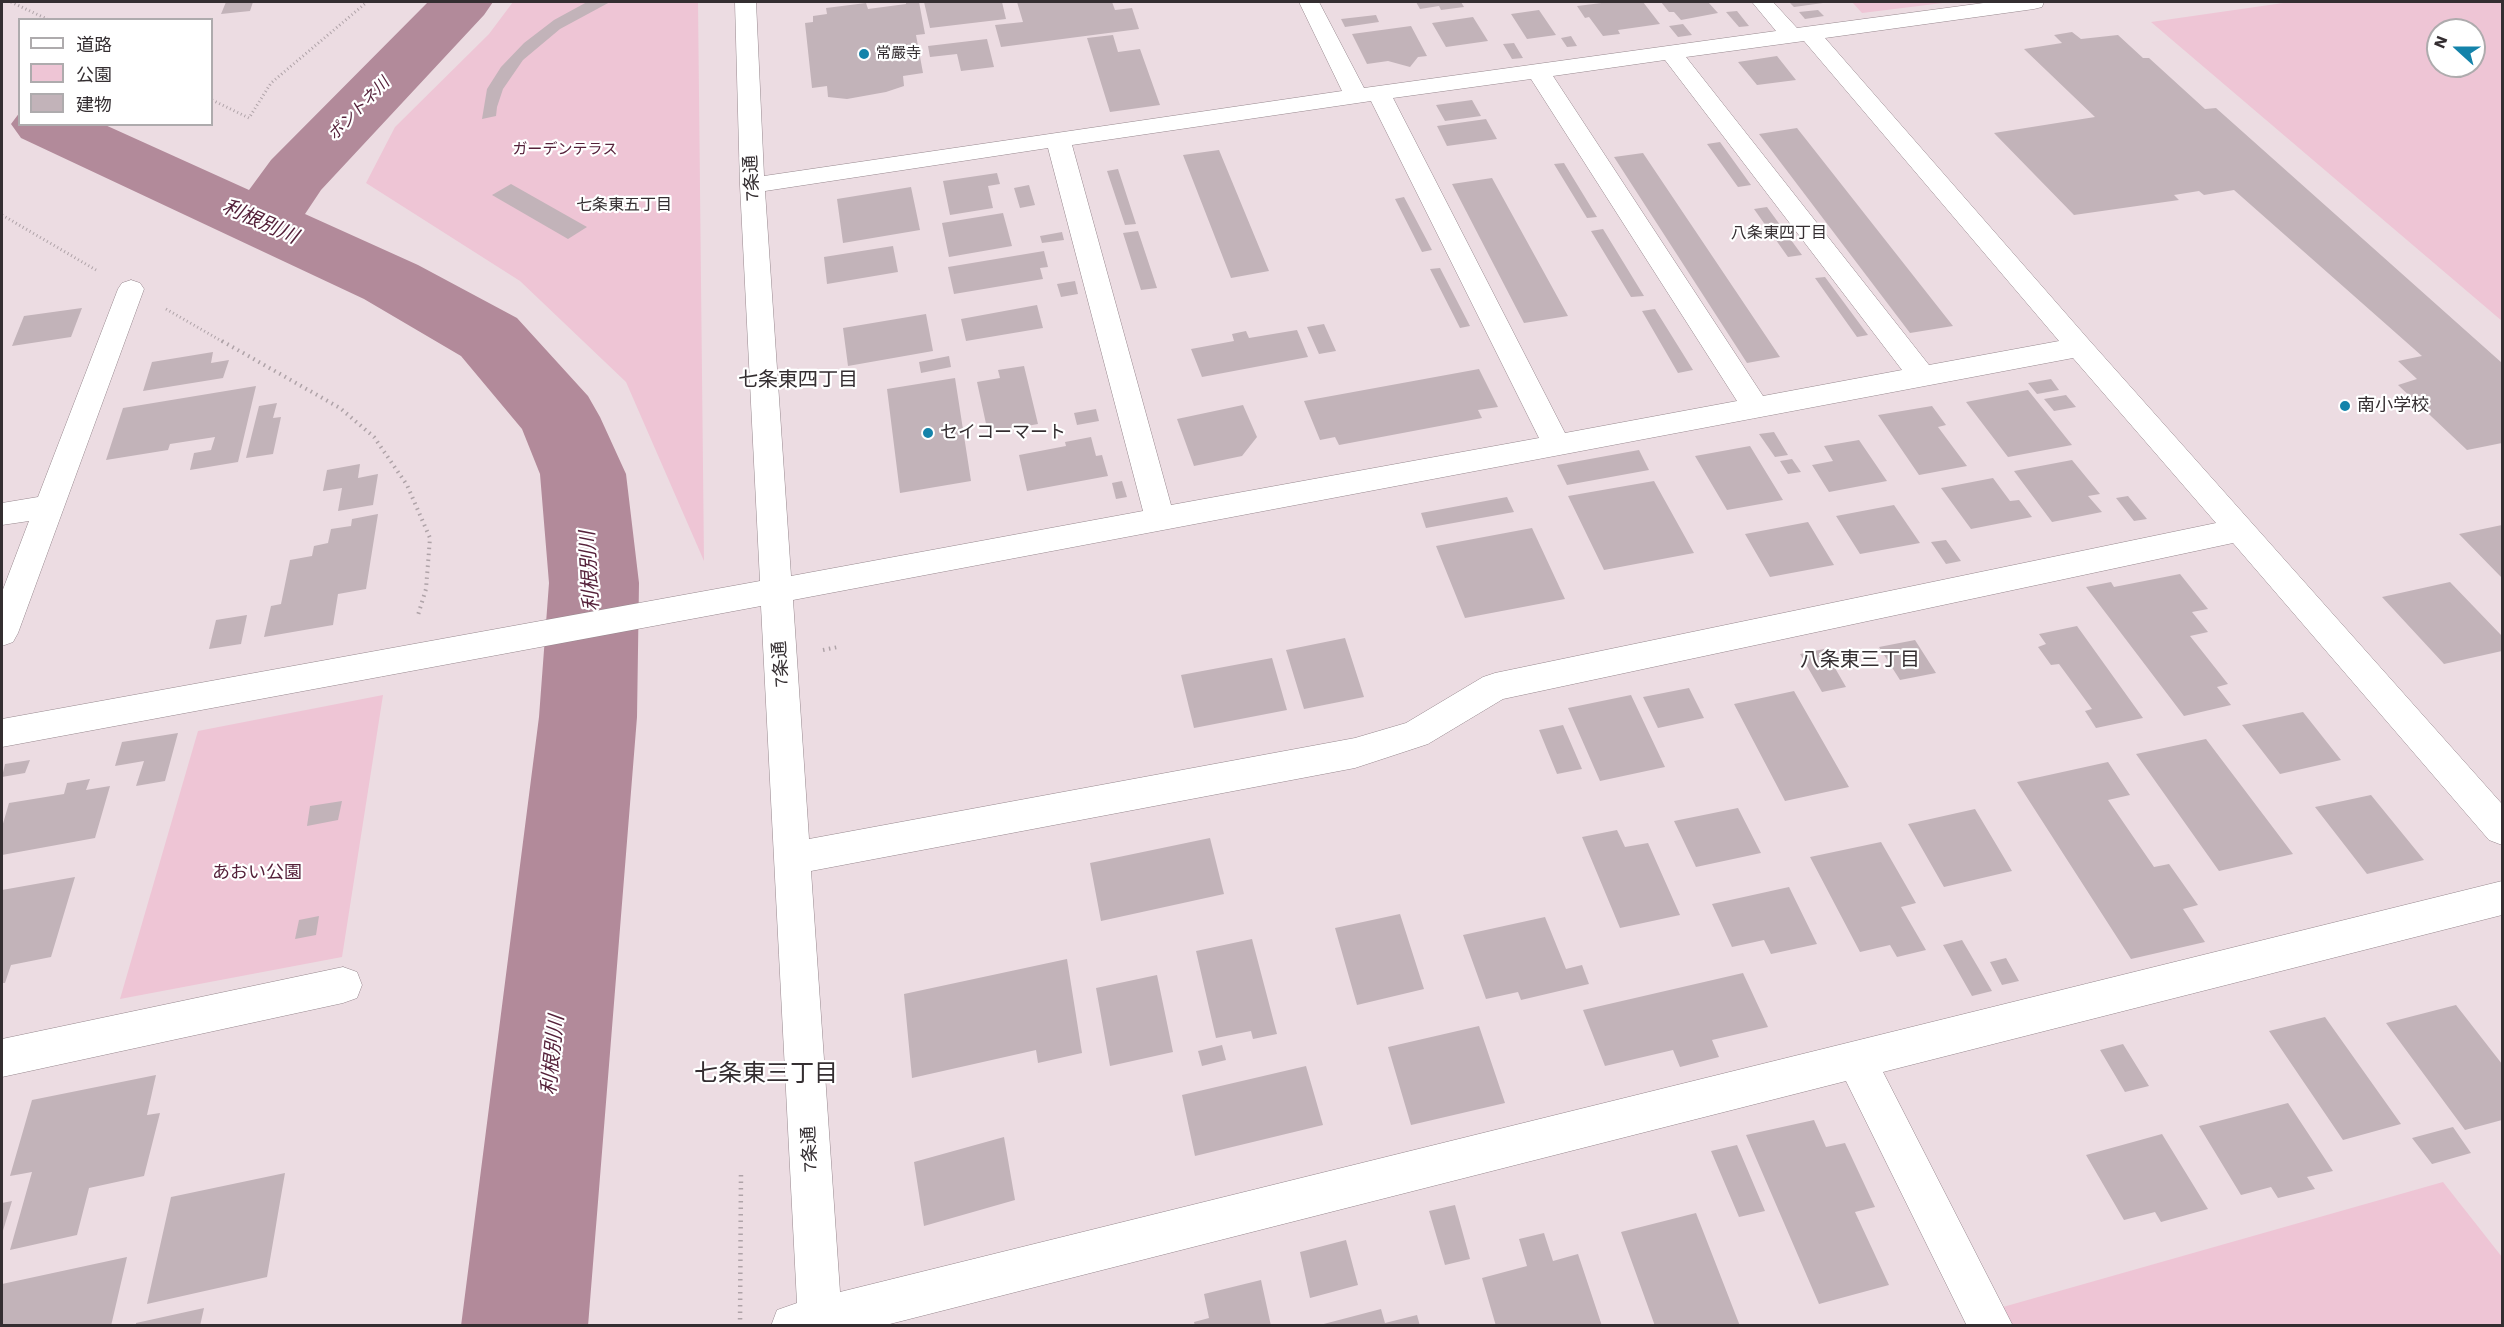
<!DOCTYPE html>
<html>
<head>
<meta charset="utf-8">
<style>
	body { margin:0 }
	#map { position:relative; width:2504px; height:1327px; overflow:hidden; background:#ecdce2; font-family:"Work Sans","Noto Sans JP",sans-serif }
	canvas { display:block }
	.frame { position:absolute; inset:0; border:3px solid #342e31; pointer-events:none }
	.legend { position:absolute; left:18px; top:18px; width:195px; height:108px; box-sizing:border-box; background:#fff; border:2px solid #aeabad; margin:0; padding:8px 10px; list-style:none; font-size:18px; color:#342e31 }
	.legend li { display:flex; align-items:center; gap:12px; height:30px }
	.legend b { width:30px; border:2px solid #aeabad }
	.north { position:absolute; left:2426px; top:18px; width:60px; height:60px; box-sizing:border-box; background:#fff; border:2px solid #aeabad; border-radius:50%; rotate:291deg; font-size:16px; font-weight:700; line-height:24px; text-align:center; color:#342e31 }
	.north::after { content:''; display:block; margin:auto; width:21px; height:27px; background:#1483aa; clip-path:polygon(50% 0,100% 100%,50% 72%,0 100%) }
</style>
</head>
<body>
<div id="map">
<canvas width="2504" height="1327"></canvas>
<div class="frame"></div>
<ul class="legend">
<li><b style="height:8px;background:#fff"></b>道路</li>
<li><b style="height:16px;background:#eec5d5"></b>公園</li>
<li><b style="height:16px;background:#c2b3b9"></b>建物</li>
</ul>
<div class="north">N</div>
</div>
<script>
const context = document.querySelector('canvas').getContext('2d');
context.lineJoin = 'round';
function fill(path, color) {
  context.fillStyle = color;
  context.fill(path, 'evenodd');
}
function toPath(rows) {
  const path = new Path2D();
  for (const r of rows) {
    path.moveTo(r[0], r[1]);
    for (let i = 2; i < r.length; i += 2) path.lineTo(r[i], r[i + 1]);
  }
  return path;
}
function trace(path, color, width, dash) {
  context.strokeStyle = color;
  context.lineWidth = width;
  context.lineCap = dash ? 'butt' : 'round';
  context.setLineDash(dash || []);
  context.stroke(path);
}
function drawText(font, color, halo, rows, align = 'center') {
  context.font = font + ' "Work Sans","Noto Sans JP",sans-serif';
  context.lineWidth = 4.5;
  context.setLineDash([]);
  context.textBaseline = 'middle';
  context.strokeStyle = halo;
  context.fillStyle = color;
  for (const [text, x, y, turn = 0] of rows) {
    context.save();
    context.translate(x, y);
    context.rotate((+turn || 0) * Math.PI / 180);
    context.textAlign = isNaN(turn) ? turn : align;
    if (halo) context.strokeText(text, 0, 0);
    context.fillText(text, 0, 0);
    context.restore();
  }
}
fill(toPath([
	[513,2,698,2,704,561,626,382,520,281,366,183,395,127,489,34],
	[1852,2,1951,2,1862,13],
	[2290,2,2502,2,2502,321,2151,22],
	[2438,30,2474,30,2474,66,2438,66],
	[383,695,342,957,120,999,198,731],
	[2443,1182,2502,1257,2502,1325,2013,1326,2003,1307]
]), '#eec5d5');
fill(toPath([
	[428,2,493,2,484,15,321,190,305,214,418,265,517,318,588,396,600,417,626,474,639,583,637,717,588,1326,461,1326,539,717,549,583,540,474,522,429,461,356,364,299,21,138,11,124,20,112,20,124,103,124,249,190,271,160,428,2]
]), '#b28a9a');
fill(toPath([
	[226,2,253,2,250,11,221,14],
	[587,2,610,2,560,29,523,60,503,89,497,107,496,116,482,119,487,89,501,67,524,43,554,20],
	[906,2,919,2,925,34,916,35,923,73,903,76,904,86,886,92,847,99,828,97,827,86,812,88,805,23,813,22,813,16,827,14,826,8,866,3,868,9,906,4],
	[924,2,1002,2,1006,19,930,28],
	[1017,2,1112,2,1115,10,1132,8,1139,29,1001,47,995,25,1023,22],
	[1416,2,1461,2,1464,7,1441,10,1439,6,1420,9],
	[1610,2,1643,2,1660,24,1618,30,1620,34,1603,36,1589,17,1585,18,1577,6],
	[1661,2,1708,2,1718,13,1681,20,1674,12,1669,12],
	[1789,2,1823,2,1823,3,1794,7],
	[1539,10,1556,35,1527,39,1511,14],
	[1818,10,1824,16,1805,19,1799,12],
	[1737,11,1749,26,1739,27,1726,12],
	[1376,15,1379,22,1345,27,1341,19],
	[1473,17,1488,41,1446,47,1432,23],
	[1683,24,1692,35,1678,37,1669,26],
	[1411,26,1427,56,1418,57,1410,67,1388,61,1367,64,1352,34],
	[2072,32,2081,39,2118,35,2143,58,2149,58,2205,109,2216,108,2502,363,2502,443,2467,450,2398,385,2417,379,2398,361,2422,356,2234,190,2204,195,2199,191,2174,195,2179,200,2074,215,1994,133,2095,117,2024,49,2062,43,2054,35],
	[1113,35,1118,52,1140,49,1160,105,1110,112,1087,38],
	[1571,36,1577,46,1567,47,1561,38],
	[987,39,994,67,961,71,957,54,930,57,928,46],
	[1514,43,1523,58,1512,59,1503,44],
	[1777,56,1796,80,1757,85,1738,62],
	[1472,100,1481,116,1445,121,1436,105],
	[1486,119,1497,139,1447,146,1437,126],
	[1797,128,1953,326,1910,333,1759,134],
	[1720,142,1751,185,1738,187,1707,144],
	[1219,150,1269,271,1231,278,1183,155],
	[1643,153,1780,357,1747,363,1614,157],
	[1564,163,1597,217,1587,218,1554,164],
	[1118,169,1136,224,1125,225,1107,171],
	[997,173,1000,184,988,186,993,208,950,215,943,181],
	[1492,178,1568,316,1524,323,1452,184],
	[511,184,587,227,568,239,492,195],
	[1029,185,1035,205,1020,208,1014,188],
	[911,187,920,230,843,243,837,199],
	[1404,197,1432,250,1422,252,1395,199],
	[1767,207,1802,255,1788,257,1754,209],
	[1003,213,1012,246,949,257,942,223],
	[1603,229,1644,296,1631,297,1591,231],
	[1138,231,1157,288,1141,290,1123,233],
	[1062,232,1064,240,1042,243,1040,236],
	[893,246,898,272,827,284,824,257],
	[1044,251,1048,267,1040,268,1043,279,954,294,948,267],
	[1440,268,1470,326,1460,328,1430,269],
	[1825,277,1868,335,1857,337,1815,278],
	[1075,281,1078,294,1061,297,1057,284],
	[1037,305,1043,328,966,341,961,319],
	[82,308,71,337,12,346,24,316],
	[1655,309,1693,370,1678,373,1642,311],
	[926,314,933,351,848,366,843,328],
	[1324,324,1336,351,1319,354,1307,327],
	[1297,330,1308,357,1202,377,1191,349,1234,341,1232,334,1246,331,1249,338],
	[213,352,211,363,229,360,223,378,143,391,152,362],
	[949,356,951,367,921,373,919,362],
	[1024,366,1038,424,988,433,977,382,1000,378,998,370],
	[1479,369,1498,407,1478,410,1482,418,1339,445,1335,437,1320,440,1304,401],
	[955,378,971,481,900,493,887,389],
	[2051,379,2059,390,2037,394,2028,383],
	[256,386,238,462,190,470,194,453,211,450,215,437,170,444,168,450,106,460,123,408],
	[2028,390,2072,445,2008,457,1966,402],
	[2066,395,2076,407,2054,411,2044,399],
	[277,403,273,418,281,417,273,454,246,458,259,406],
	[1243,405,1257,437,1242,456,1194,466,1177,419],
	[1932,406,1946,425,1938,427,1967,466,1919,475,1878,415],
	[1096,409,1099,421,1077,425,1074,413],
	[1774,432,1788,455,1775,457,1759,434],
	[1091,437,1096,456,1102,455,1108,476,1027,491,1019,455,1066,446,1065,442],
	[1859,440,1887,481,1829,492,1812,465,1833,461,1824,446],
	[1750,446,1783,500,1727,510,1695,456],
	[1639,450,1649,470,1567,485,1557,465],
	[1792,459,1801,472,1788,474,1780,461],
	[2072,460,2100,494,2088,496,2102,512,2052,522,2014,471],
	[360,464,358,478,378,474,373,505,338,511,342,488,323,491,327,470],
	[1993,478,2010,501,2019,500,2032,517,1971,529,1941,488],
	[1122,481,1127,497,1116,499,1112,483],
	[1654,481,1694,553,1604,570,1568,496],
	[2128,496,2147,519,2134,521,2116,498],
	[1507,497,1514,512,1426,528,1421,513],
	[1894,505,1920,543,1860,554,1836,516],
	[378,514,366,589,338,594,333,625,264,637,271,606,281,604,290,560,312,556,314,546,328,543,331,529,351,526,352,519],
	[1808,522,1834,565,1770,577,1745,534],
	[2502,525,2502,578,2459,534],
	[1532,528,1565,599,1465,618,1436,546],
	[1946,540,1961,561,1946,564,1931,542],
	[2180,574,2208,609,2192,612,2208,632,2190,636,2228,684,2217,687,2231,705,2184,716,2086,587,2111,582,2114,587],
	[2450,582,2502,636,2502,651,2444,664,2382,597],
	[247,615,241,644,209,649,216,620],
	[2077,626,2143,718,2096,728,2085,711,2092,709,2059,664,2051,665,2038,647,2046,644,2039,634],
	[1345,638,1364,697,1304,709,1286,650],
	[1915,640,1936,673,1900,680,1879,647],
	[1824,649,1846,687,1822,692,1800,654],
	[1272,658,1287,710,1194,728,1181,675],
	[1689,688,1704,718,1658,728,1643,697],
	[1794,691,1849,787,1785,801,1734,704],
	[1631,695,1665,767,1600,781,1568,708],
	[2303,712,2341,760,2280,774,2242,725],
	[1563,725,1582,769,1557,774,1539,730],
	[178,733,165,781,136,786,144,761,115,766,122,742],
	[2206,739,2293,854,2219,871,2136,754],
	[30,760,25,773,2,777,5,764],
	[2108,762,2130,795,2108,800,2154,867,2169,864,2198,905,2183,909,2205,942,2131,959,2017,782],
	[90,779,86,790,110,786,95,838,2,855,2,827,9,803,64,794,67,783],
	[2371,795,2424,860,2367,874,2315,807],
	[342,801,338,820,307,826,310,806],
	[1738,808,1761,853,1696,867,1674,821],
	[1975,809,2012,871,1944,887,1908,824],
	[1617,830,1625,847,1648,843,1680,915,1620,928,1582,837],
	[1210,838,1224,894,1101,921,1090,863],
	[1881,842,1916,903,1901,907,1926,950,1897,957,1890,945,1860,952,1810,857],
	[75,877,51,957,11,965,5,983,2,983,2,890],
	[1789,887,1817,944,1771,954,1764,940,1732,947,1712,904],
	[1400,914,1424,989,1357,1005,1335,928],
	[319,916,316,935,295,939,299,920],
	[1545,917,1566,969,1582,965,1589,984,1521,1000,1518,992,1486,999,1463,935],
	[1252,939,1277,1034,1253,1039,1251,1031,1216,1038,1196,951],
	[1962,940,1992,991,1972,996,1943,945],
	[2006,958,2019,981,2002,985,1990,962],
	[1067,959,1082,1053,1038,1063,1036,1050,912,1078,904,994],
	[1743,973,1768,1027,1712,1040,1719,1057,1680,1067,1673,1050,1605,1066,1583,1010],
	[1157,975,1173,1052,1110,1066,1096,988],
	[2456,1005,2502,1064,2502,1120,2465,1130,2386,1023],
	[2325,1017,2401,1124,2343,1140,2269,1031],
	[1479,1026,1505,1103,1411,1125,1388,1047],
	[2123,1044,2149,1086,2125,1092,2100,1050],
	[1222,1045,1226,1060,1202,1066,1198,1051],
	[1306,1066,1323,1125,1195,1156,1182,1095],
	[156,1075,147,1115,160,1113,144,1176,89,1188,77,1235,10,1250,32,1172,10,1176,32,1100],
	[2288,1103,2333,1171,2307,1177,2315,1189,2278,1198,2271,1187,2241,1195,2199,1126],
	[1814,1120,1826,1147,1845,1143,1875,1207,1855,1212,1889,1285,1819,1304,1746,1135],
	[2453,1127,2471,1153,2432,1164,2412,1138],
	[2162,1134,2208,1209,2161,1222,2155,1212,2124,1220,2086,1155],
	[1004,1137,1015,1200,924,1226,914,1162],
	[1737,1145,1765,1211,1739,1217,1711,1151],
	[285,1173,267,1277,147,1304,171,1197],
	[12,1201,2,1234,2,1203],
	[1455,1205,1470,1259,1445,1265,1429,1211],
	[1696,1213,1740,1326,1655,1326,1621,1232],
	[1544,1233,1553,1261,1578,1254,1602,1326,1496,1326,1482,1278,1527,1266,1519,1239],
	[1346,1240,1358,1285,1310,1298,1300,1252],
	[127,1257,111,1326,2,1326,2,1284],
	[1261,1280,1271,1326,1195,1326,1194,1322,1209,1318,1204,1294],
	[204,1308,200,1326,136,1326,136,1323],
	[1381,1309,1385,1323,1417,1315,1420,1326,1316,1326]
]), '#c2b3b9');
const minor = toPath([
	[735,2,756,2,764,176,1342,91,1299,2,1319,2,1364,88,1776,31,1752,2,1773,2,1797,28,1991,2,2044,2,2042,7,2034,9,1825,38,2089,340,2502,804,2502,845,2489,840,2233,543,1503,699,1428,744,1355,768,811,871,840,1292,2502,881,2502,915,1883,1072,2013,1326,1967,1326,1846,1081,882,1326,771,1326,777,1310,797,1303,761,606,2,747,2,719,760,581,740,185,735,2],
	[1804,41,2059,341,1929,365,1686,57,1804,41],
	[1665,60,1902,370,1763,396,1553,76,1665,60],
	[1531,79,1737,401,1565,433,1393,98,1531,79],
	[1371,101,1539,438,1171,505,1072,145,1371,101],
	[1048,148,1143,511,791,576,765,191,1048,148],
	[2073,358,2216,523,1495,673,1483,677,1406,723,1355,738,809,839,793,600,2073,358],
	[131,280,140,283,144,289,18,633,13,642,2,646,2,592,29,521,2,525,2,503,38,497,118,289,122,283,131,280],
	[343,967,357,972,362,985,357,998,343,1003,2,1077,2,1039,343,967]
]);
trace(minor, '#97888e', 1);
trace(toPath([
	[11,2,49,20],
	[212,100,249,118,271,83,367,2],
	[2,215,96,270],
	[166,309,225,343]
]), '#afa3a8', 3, [1, 3]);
trace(toPath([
	[222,341,340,408,374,437,407,485,430,538,426,589,418,615],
	[823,650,838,647]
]), '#afa3a8', 4, [1.5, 4.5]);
trace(toPath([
	[740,1326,741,1173]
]), '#afa3a8', 4.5, [1.5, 5]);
fill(minor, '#fff');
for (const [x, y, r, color] of [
	[864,54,6,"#1483aa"],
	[2345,406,6,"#1483aa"],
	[928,433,6,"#1483aa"]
]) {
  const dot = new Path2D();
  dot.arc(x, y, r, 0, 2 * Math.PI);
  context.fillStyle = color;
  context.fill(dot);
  trace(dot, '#fff', 2);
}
drawText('15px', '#342e31', '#fff', [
	["常嚴寺",876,54]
], 'left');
drawText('15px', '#55213a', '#fff', [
	["ガーデンテラス",565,150]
]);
drawText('italic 16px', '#55213a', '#fff', [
	["ポントネ川",359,109,-46]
]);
drawText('16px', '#342e31', '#fff', [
	["七条東五丁目",624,205],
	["八条東四丁目",1779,233]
]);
drawText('18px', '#342e31', '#fff', [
	["7条通",752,178,-93],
	["7条通",781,664,-94],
	["7条通",810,1149,-93]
]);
drawText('18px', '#342e31', '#fff', [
	["南小学校",2357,406],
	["セイコーマート",940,433]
], 'left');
drawText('18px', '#55213a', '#fff', [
	["あおい公園",257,873]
]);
drawText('italic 20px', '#55213a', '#fff', [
	["利根別川",260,222,24],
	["利根別川",590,571,-93],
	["利根別川",553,1055,-84]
]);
drawText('20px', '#342e31', '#fff', [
	["七条東四丁目",798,380],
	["八条東三丁目",1860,660]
]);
drawText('24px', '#342e31', '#fff', [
	["七条東三丁目",766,1074]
]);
</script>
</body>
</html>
